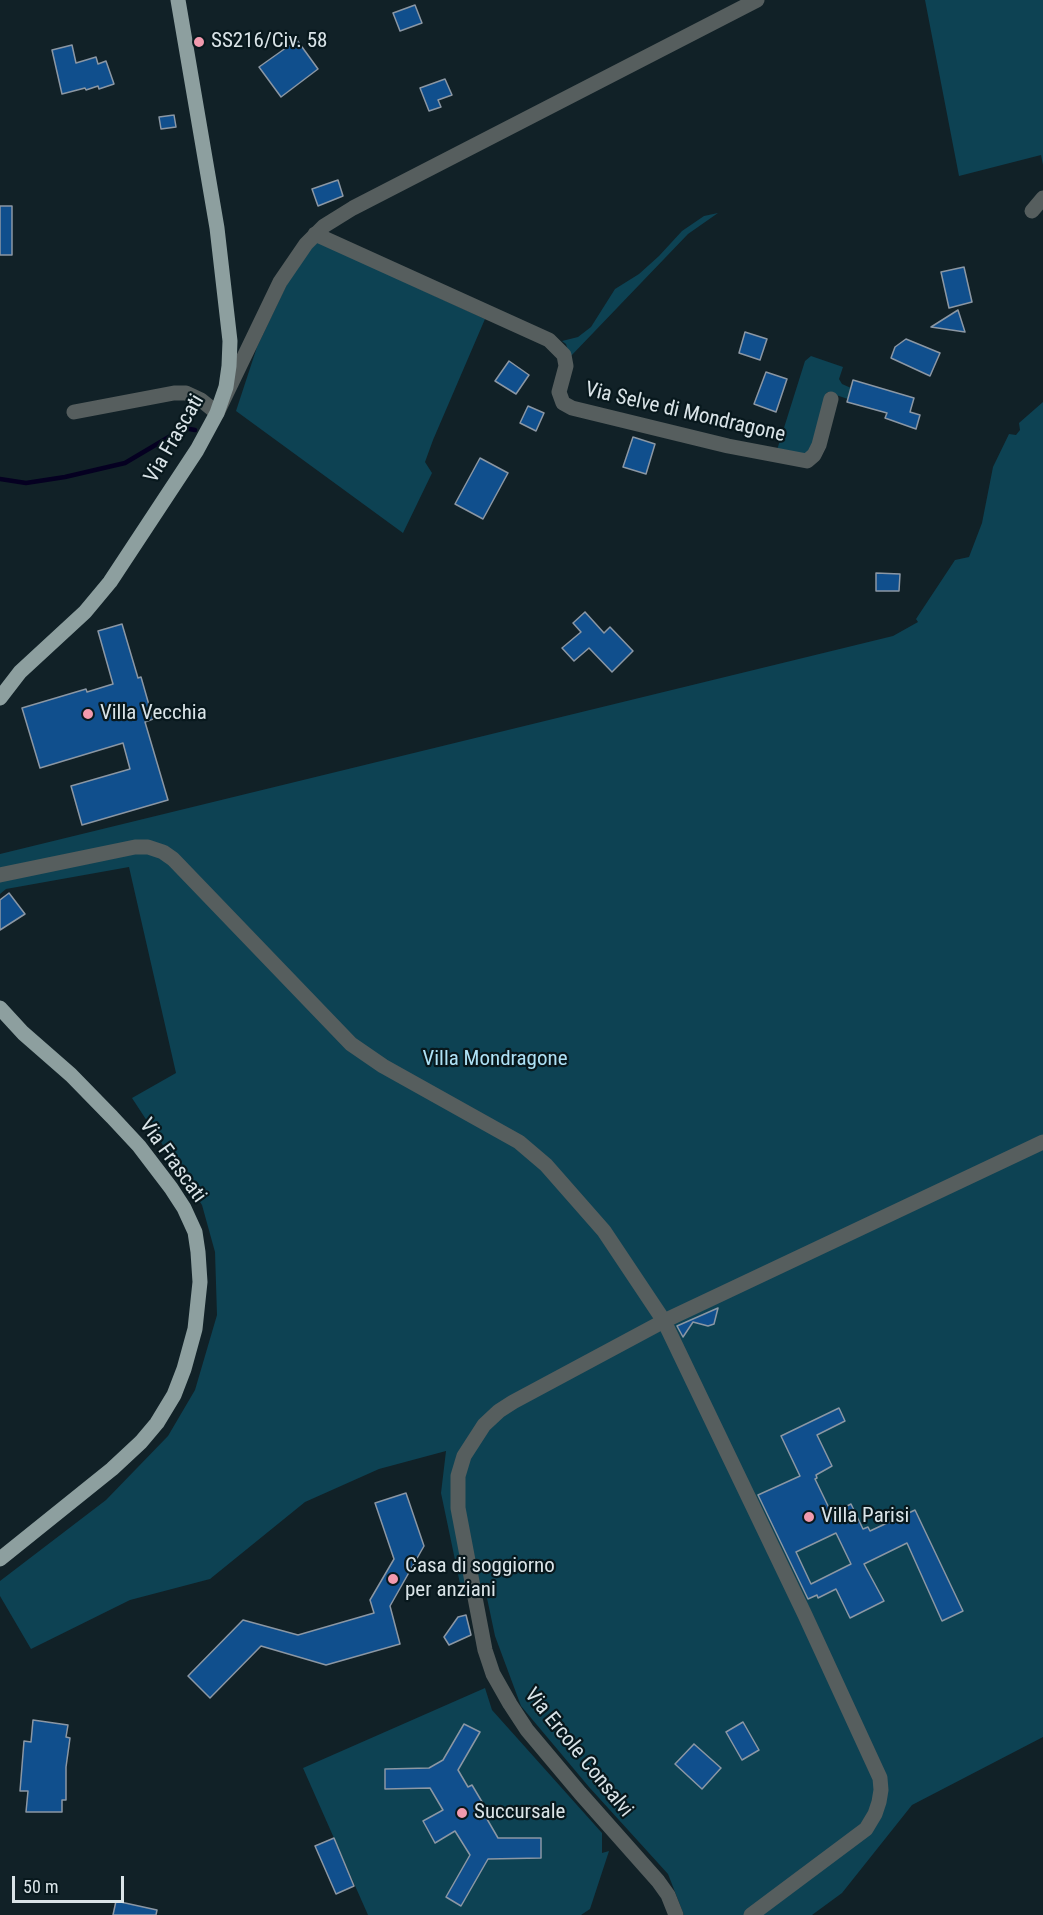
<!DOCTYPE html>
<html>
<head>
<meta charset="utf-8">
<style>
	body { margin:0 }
	#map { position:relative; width:1043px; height:1915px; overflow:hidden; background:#112127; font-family:"Roboto Condensed",sans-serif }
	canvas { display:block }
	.scale { position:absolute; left:12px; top:1876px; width:112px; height:27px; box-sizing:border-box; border:3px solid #dae4e8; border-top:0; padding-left:8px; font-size:18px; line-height:21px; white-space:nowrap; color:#dae4e8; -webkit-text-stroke:4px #08181d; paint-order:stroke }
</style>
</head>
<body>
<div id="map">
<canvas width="1043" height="1915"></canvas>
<div class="scale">50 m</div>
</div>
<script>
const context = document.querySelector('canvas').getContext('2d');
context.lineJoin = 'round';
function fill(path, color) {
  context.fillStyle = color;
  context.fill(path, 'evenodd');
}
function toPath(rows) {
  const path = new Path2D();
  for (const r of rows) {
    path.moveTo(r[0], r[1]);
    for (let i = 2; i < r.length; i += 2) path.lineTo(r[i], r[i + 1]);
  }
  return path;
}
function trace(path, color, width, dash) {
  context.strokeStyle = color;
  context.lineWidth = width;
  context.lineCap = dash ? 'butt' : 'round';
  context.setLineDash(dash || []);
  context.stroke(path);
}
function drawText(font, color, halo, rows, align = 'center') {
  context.font = font + ' "Roboto Condensed",sans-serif';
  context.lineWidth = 4.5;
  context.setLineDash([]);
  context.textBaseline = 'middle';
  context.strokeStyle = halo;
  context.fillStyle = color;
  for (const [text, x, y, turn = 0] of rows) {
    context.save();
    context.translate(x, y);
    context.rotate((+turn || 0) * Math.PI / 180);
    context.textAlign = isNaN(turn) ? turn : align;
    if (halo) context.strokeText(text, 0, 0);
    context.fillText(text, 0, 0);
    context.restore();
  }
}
fill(toPath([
	[925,0,1043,0,1043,165,1041,155,959,176],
	[718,213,688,234,570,357,566,344,562,341,578,337,591,327,615,289,639,274,659,256,682,231,704,216],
	[318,242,485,319,433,440,425,462,432,473,403,533,236,411,257,347,298,261],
	[811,356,843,367,839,379,842,384,851,388,848,399,827,392,813,451,808,456,777,450,805,361],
	[1043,402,1043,1737,912,1805,842,1893,812,1915,684,1915,668,1874,589,1787,521,1706,495,1636,487,1598,463,1598,441,1493,446,1451,379,1469,305,1502,210,1579,130,1600,31,1649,0,1596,0,1581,106,1500,168,1436,195,1390,217,1315,215,1252,202,1205,132,1098,176,1073,129,867,6,889,0,894,0,854,893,636,918,622,916,619,955,560,969,557,982,523,993,467,1009,434,1016,435,1020,430,1019,423],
	[485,1688,492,1710,602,1833,602,1853,609,1851,590,1909,581,1915,368,1915,303,1768]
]), '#0d4253');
trace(toPath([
	[0,479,26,483,65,477,125,463,184,428,195,430]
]), '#050021', 4.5);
const building = toPath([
	[415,5,422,23,400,31,393,13,415,5],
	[297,40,318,69,281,97,259,67,297,40],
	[72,45,76,63,96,57,98,64,106,61,114,84,99,89,98,86,86,90,85,88,62,94,52,50,72,45],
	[445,79,452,95,438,100,441,107,429,111,420,88,445,79],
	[174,115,176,127,161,129,159,117,174,115],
	[338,180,343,196,318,206,312,189,338,180],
	[0,206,12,206,12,255,0,255,0,206],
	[964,267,972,302,949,308,941,272,964,267],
	[958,310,965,332,931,327,958,310],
	[745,332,767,339,760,360,739,353,745,332],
	[906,339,940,353,930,376,891,358,895,347,906,339],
	[509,361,529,375,516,394,495,381,509,361],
	[766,372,787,379,776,412,754,404,766,372],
	[853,380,914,398,910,412,920,415,916,429,885,418,887,413,847,402,853,380],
	[528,406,544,413,536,431,520,423,528,406],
	[633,437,655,444,646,474,623,467,633,437],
	[480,458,508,473,483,519,455,504,480,458],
	[876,573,900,574,899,591,876,591,876,573],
	[585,612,604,633,610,627,633,651,612,672,589,648,574,661,562,648,581,632,573,623,585,612],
	[122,624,138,678,141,677,153,719,145,722,168,800,82,825,71,786,130,769,123,743,40,768,22,708,86,689,87,692,113,684,98,631,122,624],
	[9,893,25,914,0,930,0,900,9,893],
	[718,1308,714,1324,708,1326,693,1322,683,1337,677,1326,718,1308],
	[839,1408,845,1421,817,1435,832,1466,816,1475,817,1478,815,1479,830,1510,833,1508,835,1512,851,1504,863,1529,868,1527,870,1531,915,1510,963,1611,942,1621,907,1543,864,1564,884,1601,850,1618,836,1589,818,1598,817,1595,808,1599,758,1495,800,1476,781,1436,839,1408],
	[836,1533,851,1564,811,1584,796,1552,836,1533],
	[406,1493,424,1546,390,1606,400,1644,326,1665,261,1646,210,1698,188,1676,243,1620,298,1635,374,1613,370,1600,394,1559,375,1503,406,1493],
	[466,1615,471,1635,449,1645,444,1637,458,1617,466,1615],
	[33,1720,68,1725,66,1737,70,1738,66,1767,66,1800,62,1800,62,1812,26,1812,28,1791,20,1791,24,1741,31,1742,33,1720],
	[743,1722,759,1750,742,1760,726,1732,743,1722],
	[464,1724,480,1732,458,1770,468,1787,472,1785,491,1817,487,1819,498,1838,541,1838,541,1858,488,1859,461,1906,446,1897,470,1855,455,1831,435,1843,423,1821,443,1810,430,1788,385,1789,385,1769,429,1768,443,1760,464,1724],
	[694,1744,721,1768,702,1789,675,1764,694,1744],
	[334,1838,354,1886,336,1894,315,1846,334,1838],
	[116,1901,157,1910,156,1915,113,1915,116,1901]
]);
fill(building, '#104f8d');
trace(building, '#8b97a4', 1.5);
trace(toPath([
	[1032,211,1043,198],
	[315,234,549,340,564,355,566,366,559,392,563,403,572,408,728,446,807,461,814,455,819,445,831,399],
	[74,412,174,393,186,393,201,400,217,413,280,282,306,244,324,226,353,208,757,0],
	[0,875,135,847,148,847,163,852,173,859,351,1044,383,1066,519,1142,546,1165,604,1231,664,1321,805,1615,880,1778,881,1790,879,1802,875,1814,866,1829,751,1915],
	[676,1915,668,1895,658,1881,580,1793,527,1730,510,1704,493,1674,485,1650,458,1508,458,1476,464,1456,484,1425,499,1411,513,1402,664,1321,1043,1142]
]), '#565e5e', 15);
trace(toPath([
	[0,698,20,672,85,612,110,582,197,450,217,413,226,387,229,366,230,341,217,228,178,0],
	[0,1008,23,1033,71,1075,112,1117,139,1146,171,1188,184,1208,195,1232,198,1252,200,1282,195,1329,184,1369,174,1395,157,1423,141,1442,112,1469,0,1559]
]), '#8d9f9f', 15);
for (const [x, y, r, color] of [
	[199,42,6,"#f29aae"],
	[88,714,6,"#f29aae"],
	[809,1517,6,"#f29aae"],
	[393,1579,6,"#f29aae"],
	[462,1813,6,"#f29aae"]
]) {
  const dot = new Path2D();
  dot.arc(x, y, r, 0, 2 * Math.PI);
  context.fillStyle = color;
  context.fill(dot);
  trace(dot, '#08181d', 2);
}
drawText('21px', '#dae4e8', '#08181d', [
	["SS216/Civ. 58",211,42],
	["Villa Vecchia",100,714],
	["Villa Parisi",821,1517],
	["Casa di soggiorno",405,1567],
	["per anziani",405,1591],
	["Succursale",474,1813]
], 'left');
drawText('21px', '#dae4e8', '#08181d', [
	["Via Selve di Mondragone",685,413,13],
	["Via Frascati",175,439,-60],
	["Via Frascati",172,1161,54],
	["Via Ercole Consalvi",578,1753,51]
]);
drawText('21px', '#aee1f5', '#08181d', [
	["Villa Mondragone",495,1060]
]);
</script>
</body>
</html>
